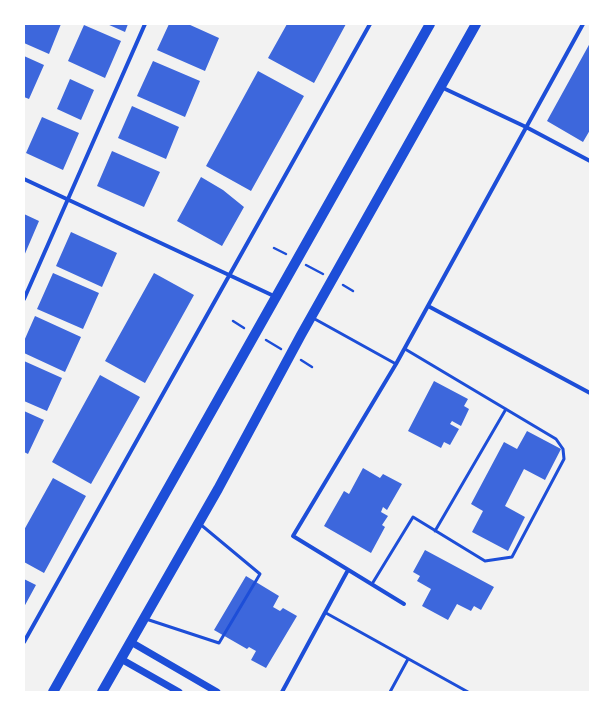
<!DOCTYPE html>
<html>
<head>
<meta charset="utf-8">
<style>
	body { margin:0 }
	#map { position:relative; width:614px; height:716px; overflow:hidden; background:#f2f2f2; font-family:"Titillium Web",sans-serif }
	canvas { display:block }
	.frame { position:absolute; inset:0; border:25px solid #fff; pointer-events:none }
</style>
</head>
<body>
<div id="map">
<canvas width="614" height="716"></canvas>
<div class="frame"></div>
</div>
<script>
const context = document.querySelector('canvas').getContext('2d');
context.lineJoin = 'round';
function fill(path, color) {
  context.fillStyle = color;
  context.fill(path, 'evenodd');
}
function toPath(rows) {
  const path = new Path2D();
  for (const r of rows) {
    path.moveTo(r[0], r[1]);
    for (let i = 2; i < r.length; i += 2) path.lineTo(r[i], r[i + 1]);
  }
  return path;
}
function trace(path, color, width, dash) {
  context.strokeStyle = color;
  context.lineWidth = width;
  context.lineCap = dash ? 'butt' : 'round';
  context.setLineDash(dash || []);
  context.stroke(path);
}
fill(toPath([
	[24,24,61,24,49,54,24,43],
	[107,24,128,24,125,32],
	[169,24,188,24,219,38,205,71,157,50],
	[287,24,346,24,314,83,268,58],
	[84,25,121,41,105,78,68,61],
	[590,43,590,130,583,142,547,121],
	[24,56,44,65,29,99,24,97],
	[153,61,200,81,185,117,137,96],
	[258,71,304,96,251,191,206,166],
	[70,79,94,90,81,120,57,109],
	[132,106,179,127,166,159,118,138],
	[42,117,79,133,63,170,26,153],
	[112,151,160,172,144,207,97,186],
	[201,177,223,190,244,207,222,246,177,221],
	[24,214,39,221,24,256],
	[71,232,117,253,102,287,56,266],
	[53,273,99,293,83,329,37,309],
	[154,273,194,295,145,383,105,361],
	[35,316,81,337,65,372,24,353,24,341],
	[24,361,62,378,47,411,24,401],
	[100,375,140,397,91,484,52,462],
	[434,381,468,399,464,406,469,409,461,426,452,421,450,424,459,429,450,445,444,442,441,448,408,431],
	[24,411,44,420,28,454,24,452],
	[527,431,561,449,545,480,524,469,505,506,525,517,508,551,472,532,483,511,471,504,504,442,517,449],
	[363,468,380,478,383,474,402,484,387,510,383,507,381,512,388,516,382,525,385,527,371,553,324,526,344,491,349,494],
	[53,478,86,496,44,573,24,562,24,530],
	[425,550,494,587,481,610,474,606,471,611,457,604,448,620,422,606,431,589,417,581,420,576,413,572],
	[246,576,279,596,273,607,280,611,283,608,297,616,266,668,251,660,256,651,249,647,247,649,214,630],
	[24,579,36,585,24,607]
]), '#3d67dc');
trace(toPath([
	[274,248,286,254],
	[306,265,323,274],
	[343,285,353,291],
	[233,321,244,328],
	[266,340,281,349],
	[301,360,312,367]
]), '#1d4ed8', 2.5);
trace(toPath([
	[313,318,396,364],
	[435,531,506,409],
	[372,584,413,517,485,561,512,557,564,459,563,449,556,439,405,349],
	[326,613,468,692],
	[146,619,219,643,260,574,200,524],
	[390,692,408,659]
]), '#1d4ed8', 3);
trace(toPath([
	[441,87,526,127,590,161],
	[24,179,276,297],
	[24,299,145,24],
	[428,306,590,393],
	[404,604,293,536,396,364,583,24],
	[24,642,370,24],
	[282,692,348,570]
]), '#1d4ed8', 4);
trace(toPath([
	[131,642,217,692],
	[121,659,179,692]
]), '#1d4ed8', 7);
trace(toPath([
	[53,692,430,24],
	[102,692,218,489,301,335,476,24]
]), '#1d4ed8', 10);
</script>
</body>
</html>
